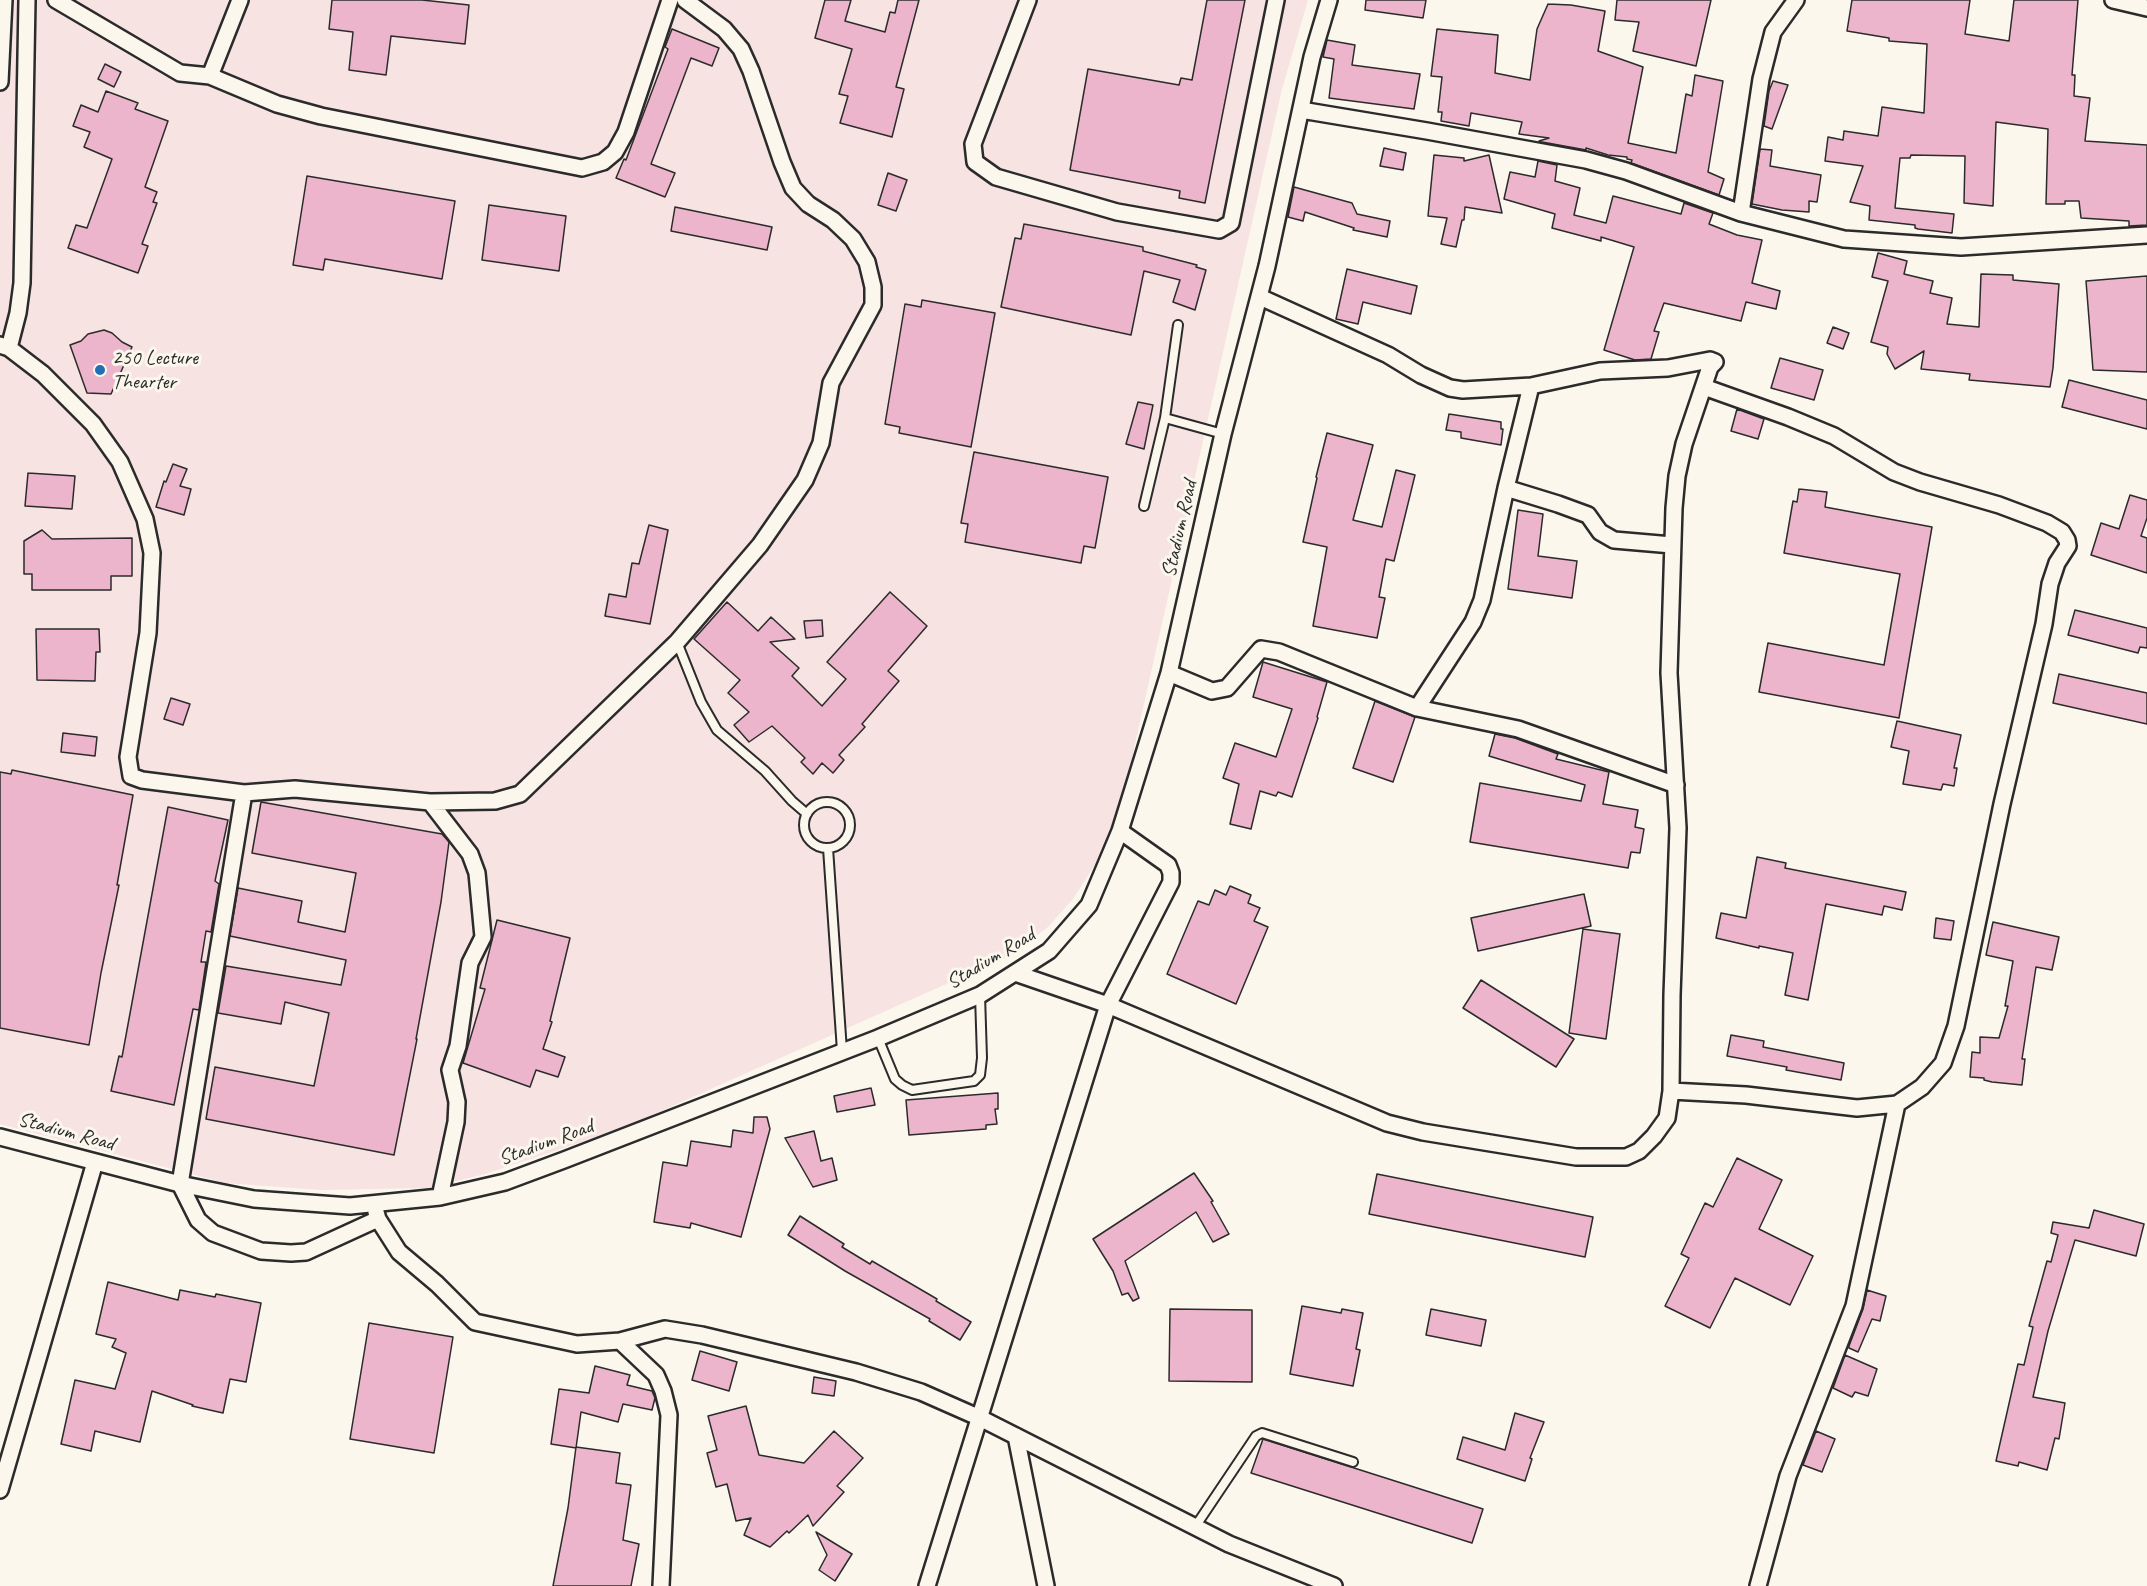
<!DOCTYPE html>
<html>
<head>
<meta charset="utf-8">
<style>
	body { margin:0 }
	canvas { display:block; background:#fbf7ec }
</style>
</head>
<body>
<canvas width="2147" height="1586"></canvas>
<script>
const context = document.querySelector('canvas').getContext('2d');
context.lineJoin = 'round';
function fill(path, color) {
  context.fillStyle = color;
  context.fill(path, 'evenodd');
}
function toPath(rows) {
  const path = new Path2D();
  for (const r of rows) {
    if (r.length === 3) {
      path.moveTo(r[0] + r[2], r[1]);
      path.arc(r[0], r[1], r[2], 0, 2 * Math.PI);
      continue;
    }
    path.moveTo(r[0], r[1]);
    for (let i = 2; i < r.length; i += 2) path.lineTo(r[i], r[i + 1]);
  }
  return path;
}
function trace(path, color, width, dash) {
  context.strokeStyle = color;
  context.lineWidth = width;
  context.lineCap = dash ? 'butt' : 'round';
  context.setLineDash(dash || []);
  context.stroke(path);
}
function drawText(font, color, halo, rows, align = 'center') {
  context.font = font + ' Caveat,sans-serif';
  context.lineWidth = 6;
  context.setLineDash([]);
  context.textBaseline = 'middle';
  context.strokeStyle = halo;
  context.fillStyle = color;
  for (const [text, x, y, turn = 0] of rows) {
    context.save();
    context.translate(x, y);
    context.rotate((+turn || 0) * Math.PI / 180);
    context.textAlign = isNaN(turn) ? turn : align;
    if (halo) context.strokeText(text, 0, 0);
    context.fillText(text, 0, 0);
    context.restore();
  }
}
fill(toPath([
	[0,0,1308,0,1282,89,1115,833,1073,899,1048,927,1009,956,621,1129,485,1174,428,1188,321,1190,225,1183,0,1124]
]), '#f6e3e2');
const building = toPath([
	[332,0,422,0,469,5,465,44,391,36,386,75,349,70,353,32,329,29,332,0],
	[825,0,851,0,845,21,885,32,890,12,895,13,898,0,919,0,896,87,904,89,892,137,840,123,848,96,839,94,852,49,815,38,825,0],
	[1207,0,1245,0,1205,203,1179,198,1180,191,1070,170,1088,69,1179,85,1181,78,1192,80,1207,0],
	[1366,0,1426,0,1423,18,1365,10,1366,0],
	[1617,0,1711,0,1696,66,1633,51,1639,22,1615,20,1617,0],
	[1852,0,1970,0,1965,34,2009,41,2014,0,2078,0,2072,75,2075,75,2074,96,2090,98,2085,141,2147,145,2147,225,2129,226,2129,221,2081,218,2079,201,2065,201,2065,204,2046,204,2048,129,1996,122,1993,206,1964,203,1965,156,1911,155,1910,158,1900,158,1895,208,1954,214,1952,233,1918,229,1915,228,1915,225,1869,220,1870,206,1850,202,1863,166,1825,161,1828,137,1843,140,1844,131,1878,136,1882,107,1924,113,1927,44,1889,41,1889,38,1847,31,1852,0],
	[1548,4,1571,5,1605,11,1598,51,1643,67,1628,143,1676,153,1686,94,1692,96,1695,75,1723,81,1708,172,1724,179,1719,195,1631,163,1632,160,1627,159,1627,157,1608,155,1586,148,1586,150,1542,142,1539,141,1549,138,1519,134,1522,122,1471,113,1469,126,1441,121,1442,112,1438,112,1442,77,1431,76,1437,29,1498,35,1495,73,1530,80,1537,29,1548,4],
	[672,29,719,48,712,66,691,58,651,164,675,173,665,197,616,178,624,159,626,160,668,49,665,47,672,29],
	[1327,40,1355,45,1352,65,1420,74,1414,109,1329,98,1334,59,1323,57,1327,40],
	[105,64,121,72,114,87,98,79,105,64],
	[1773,81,1788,85,1772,129,1764,126,1769,91,1773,81],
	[106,91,138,103,135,109,168,121,145,187,157,192,153,202,157,203,142,244,148,246,138,273,68,248,76,225,87,228,112,159,84,147,90,132,73,126,81,105,98,112,106,91],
	[1384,148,1406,153,1403,170,1380,166,1384,148],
	[1760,149,1772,150,1770,166,1821,175,1817,202,1809,201,1809,212,1782,210,1752,204,1760,149],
	[1434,155,1464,158,1464,161,1489,155,1502,213,1465,207,1464,220,1462,220,1456,247,1441,244,1447,218,1428,216,1434,155],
	[1538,161,1557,165,1555,181,1580,188,1574,215,1606,223,1613,196,1681,214,1684,203,1713,213,1709,224,1737,235,1762,240,1752,283,1780,291,1776,309,1746,302,1741,321,1664,303,1654,331,1659,332,1651,359,1635,360,1604,350,1634,247,1601,237,1601,241,1552,228,1555,214,1504,199,1510,172,1535,177,1538,161],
	[888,173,907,180,896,211,878,205,888,173],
	[307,176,455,201,442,279,325,259,323,270,293,265,307,176],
	[1294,187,1352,203,1357,214,1390,221,1387,237,1353,230,1354,228,1305,212,1303,221,1288,217,1294,187],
	[489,205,566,216,559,271,482,260,489,205],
	[675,207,772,227,767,250,671,231,675,207],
	[1024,224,1143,247,1143,251,1197,265,1196,267,1206,270,1195,310,1173,302,1180,280,1144,271,1131,335,1001,307,1015,238,1021,239,1024,224],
	[1878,253,1907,261,1904,274,1933,281,1930,293,1952,298,1947,324,1979,327,1981,274,2013,275,2013,280,2059,284,2053,368,2050,387,1969,380,1970,374,1921,369,1924,351,1895,369,1887,354,1888,347,1871,342,1888,281,1872,277,1878,253],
	[1347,269,1417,286,1411,314,1363,302,1358,324,1336,319,1347,269],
	[2147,276,2147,372,2093,370,2086,281,2147,276],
	[922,300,995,313,971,447,899,433,900,427,885,424,905,304,921,307,922,300],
	[1833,327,1849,333,1843,349,1827,343,1833,327],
	[104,330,112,333,122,342,132,347,111,394,87,393,70,345,81,341,88,334,104,330],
	[1780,358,1823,370,1814,400,1771,388,1780,358],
	[2069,380,2147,400,2147,429,2062,407,2069,380],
	[1138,402,1153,405,1144,449,1126,444,1138,402],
	[1737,409,1764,419,1758,439,1731,431,1737,409],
	[1449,414,1501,422,1501,429,1503,429,1501,445,1461,438,1461,432,1446,430,1449,414],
	[1327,433,1373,445,1353,520,1382,527,1396,470,1415,475,1394,561,1386,559,1379,597,1385,598,1377,638,1313,626,1327,547,1303,542,1317,478,1316,477,1327,433],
	[974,452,1108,477,1095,548,1084,546,1081,563,965,542,968,524,961,523,974,452],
	[173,464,187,469,180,486,191,489,184,515,156,507,164,481,166,482,173,464],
	[28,473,75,476,72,509,25,506,28,473],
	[1799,489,1827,492,1825,507,1932,527,1899,718,1759,692,1768,643,1884,665,1900,574,1784,553,1793,501,1797,502,1799,489],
	[2130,495,2147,500,2147,518,2141,536,2147,538,2147,573,2091,555,2101,523,2119,529,2130,495],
	[1518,510,1543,514,1538,556,1577,561,1572,598,1508,589,1518,510],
	[649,525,668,530,650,624,605,616,609,594,626,597,632,563,639,564,649,525],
	[42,530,52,539,132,538,132,576,111,576,111,590,32,590,32,574,24,574,24,541,42,530],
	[890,592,927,626,888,671,899,681,862,724,865,727,839,755,844,760,833,773,822,763,813,774,801,762,805,758,772,726,749,742,734,725,749,712,728,693,740,680,694,639,727,602,758,631,771,617,795,639,770,642,799,668,792,676,822,706,846,679,827,662,890,592],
	[2075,610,2147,628,2147,648,2140,647,2138,653,2068,635,2075,610],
	[822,620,823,636,806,638,804,621,822,620],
	[36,629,99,629,100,652,96,652,95,681,37,680,36,629],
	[1263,662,1327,682,1317,717,1318,718,1292,797,1278,792,1276,796,1260,791,1251,829,1230,824,1239,784,1223,778,1235,743,1276,757,1292,709,1253,697,1263,662],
	[2059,674,2147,693,2147,724,2053,703,2059,674],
	[171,698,190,704,183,725,164,719,171,698],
	[1375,701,1415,717,1393,782,1353,768,1375,701],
	[1897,721,1961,735,1954,768,1957,768,1954,786,1943,784,1941,790,1903,784,1909,751,1891,747,1897,721],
	[63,733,97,737,95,756,61,752,63,733],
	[1495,734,1515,738,1558,754,1556,759,1609,772,1603,804,1638,810,1635,827,1644,829,1640,853,1631,852,1628,868,1470,842,1480,783,1581,801,1585,785,1489,756,1495,734],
	[12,770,133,795,117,885,119,885,101,973,89,1045,0,1028,0,772,11,774,12,770],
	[261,802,442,834,449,842,441,902,416,1039,417,1039,394,1155,206,1119,215,1067,314,1086,329,1013,285,1002,281,1024,218,1013,226,966,341,985,346,960,230,936,238,888,302,901,298,922,345,932,356,873,252,853,261,802],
	[168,807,228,820,215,881,219,884,211,932,206,931,201,962,206,962,199,1010,193,1009,174,1105,111,1091,119,1056,122,1057,168,807],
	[1757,857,1786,863,1785,868,1906,892,1902,910,1884,906,1882,915,1826,904,1808,1000,1785,995,1793,953,1759,946,1759,948,1716,938,1721,913,1746,918,1757,857],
	[1230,886,1251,895,1248,903,1260,908,1254,921,1268,927,1236,1004,1167,974,1198,901,1209,905,1215,890,1226,895,1230,886],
	[1584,894,1591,926,1478,951,1471,918,1584,894],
	[1936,918,1954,921,1951,940,1934,938,1936,918],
	[497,920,570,938,550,1021,552,1022,543,1049,565,1057,558,1077,536,1070,530,1087,463,1063,485,989,480,988,497,920],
	[1993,922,2059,937,2052,970,2036,967,2022,1059,2025,1059,2022,1085,1992,1082,1984,1080,1984,1078,1970,1077,1972,1052,1980,1053,1980,1037,1999,1038,2008,1006,2005,1006,2013,961,1986,955,1993,922],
	[1583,929,1620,934,1606,1039,1569,1033,1583,929],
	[1481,980,1574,1039,1556,1067,1463,1008,1481,980],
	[1731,1035,1764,1041,1763,1047,1844,1063,1841,1080,1786,1070,1787,1067,1727,1056,1731,1035],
	[871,1088,875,1105,837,1112,834,1096,871,1088],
	[998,1093,998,1109,995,1109,997,1124,986,1125,986,1129,909,1135,906,1100,998,1093],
	[754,1117,767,1117,770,1129,741,1237,691,1223,690,1228,654,1222,663,1162,687,1166,691,1141,731,1147,733,1130,753,1133,754,1117],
	[814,1131,821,1161,832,1158,837,1180,813,1187,785,1138,814,1131],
	[1737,1158,1782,1180,1759,1229,1813,1256,1790,1305,1735,1278,1710,1328,1665,1306,1689,1258,1681,1254,1705,1203,1713,1207,1737,1158],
	[1194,1173,1213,1201,1211,1202,1229,1234,1213,1242,1196,1212,1125,1261,1139,1298,1133,1301,1128,1293,1122,1295,1113,1271,1093,1239,1194,1173],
	[1377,1174,1593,1217,1585,1257,1369,1214,1377,1174],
	[2094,1210,2144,1224,2136,1256,2075,1240,2048,1331,2033,1397,2065,1403,2059,1439,2055,1438,2047,1470,2019,1462,2018,1466,1996,1461,2018,1364,2024,1365,2033,1327,2029,1326,2047,1261,2051,1262,2058,1235,2051,1233,2053,1222,2089,1228,2094,1210],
	[800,1216,844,1244,842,1247,870,1264,872,1261,937,1299,936,1301,971,1322,960,1340,929,1321,930,1319,845,1271,788,1235,800,1216],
	[108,1282,178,1300,180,1290,215,1297,216,1294,261,1303,246,1382,230,1379,223,1413,192,1406,193,1405,152,1391,140,1442,95,1431,91,1451,61,1444,75,1380,115,1389,126,1353,112,1347,116,1339,96,1334,108,1282],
	[1867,1290,1886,1296,1880,1321,1872,1319,1858,1352,1849,1348,1849,1346,1863,1309,1867,1290],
	[1302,1306,1341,1313,1342,1309,1363,1313,1356,1349,1360,1350,1353,1386,1290,1374,1302,1306],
	[1170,1309,1252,1310,1252,1382,1169,1381,1170,1309],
	[1431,1309,1486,1320,1481,1346,1426,1335,1431,1309],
	[369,1323,453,1337,434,1453,350,1439,369,1323],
	[700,1351,737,1362,729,1391,692,1380,700,1351],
	[1845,1355,1877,1369,1868,1396,1855,1392,1852,1397,1833,1388,1845,1355],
	[595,1366,630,1375,627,1385,652,1391,655,1398,652,1410,623,1404,618,1422,581,1412,576,1448,551,1444,559,1389,589,1393,595,1366],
	[814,1377,836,1381,834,1396,812,1393,814,1377],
	[746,1406,759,1455,804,1463,834,1431,863,1458,837,1486,844,1492,813,1526,808,1515,789,1533,787,1531,770,1547,744,1535,751,1518,736,1521,727,1484,716,1487,707,1453,717,1450,708,1416,746,1406],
	[1515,1413,1544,1422,1530,1458,1532,1459,1525,1481,1457,1459,1463,1437,1505,1450,1515,1413],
	[1816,1431,1835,1439,1822,1472,1803,1465,1816,1431],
	[1263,1439,1483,1509,1472,1543,1251,1473,1263,1439],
	[576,1447,620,1453,616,1483,631,1485,623,1540,639,1544,631,1586,553,1586,568,1508,576,1447],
	[816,1532,852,1554,835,1581,819,1570,827,1555,816,1532]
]);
fill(building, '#ecb5cb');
trace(building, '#2b2b2b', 1.5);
const service = toPath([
	[1178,325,1165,418,1223,434],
	[1144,506,1165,418],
	[677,642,701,702,717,730,765,771,792,801,807,814],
	[827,825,23],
	[828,848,842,1051],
	[878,1038,895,1079,902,1085,912,1090,974,1081,980,1075,982,1058,980,995],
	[1195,1527,1256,1436,1262,1433,1353,1462]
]);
const minor = toPath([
	[56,0,180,73,210,76,277,104,321,116,582,168,603,162,615,152,626,132,670,0],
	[1028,0,973,144,975,162,996,177,1117,212,1219,230,1231,223,1276,0],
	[2113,0,2147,8],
	[210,76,240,0],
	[0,82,4,0],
	[1301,110,1427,131,1586,160,1626,171,1741,213,1844,239,1961,247,2147,235],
	[1741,213,1761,79,1773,32,1796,0],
	[1260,297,1388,355,1421,375,1450,388,1463,390,1531,386,1600,371,1668,368,1710,360,1715,362],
	[0,345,9,348,43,374,93,424,120,462,145,519,152,553,148,633,128,757,131,776,142,780,244,793],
	[9,348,18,313,22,283,27,0],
	[1506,488,1558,504,1588,515,1600,532,1614,540,1672,545],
	[1169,673,1212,691,1227,688,1261,649,1279,652,1417,708,1518,729,1676,785],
	[1417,708,1473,622,1482,600,1506,488,1531,386],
	[430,802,470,854,477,873,483,937,470,963,458,1046,450,1070,457,1102,456,1122,440,1197],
	[1015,973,1108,1005,1387,1123,1423,1132,1576,1157,1626,1157,1639,1151,1654,1136,1667,1118,1671,1091,1672,995,1678,828,1669,673,1674,508,1677,476,1684,444,1710,367,1715,362],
	[1671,1091,1746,1095,1857,1108,1897,1104,1922,1087,1943,1063,1956,1026,2002,804,2044,624,2050,584,2057,563,2068,546,2067,540,2062,532,2047,523,1999,505,1920,482,1894,472,1834,436,1788,417,1704,387],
	[0,1137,180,1184,254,1199,350,1206,440,1197,505,1182,564,1160,878,1038,980,995,1049,951,1089,905,1120,831,1169,673,1223,434,1267,266,1312,57,1329,0],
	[376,1212,378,1219,399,1252,437,1284,475,1322,577,1344,620,1341,665,1329,702,1335,856,1372,921,1392,980,1418,1229,1544,1334,1586],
	[378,1219,306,1252,291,1253,261,1251,213,1233,198,1220,180,1184,244,793,295,789,430,802,495,801,520,794,677,642,760,545,805,480,821,443,831,383,873,305,873,287,867,262,853,239,833,220,808,204,793,188,782,162,751,71,741,49,724,29,685,0],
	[620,1341,656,1375,663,1391,669,1415,661,1586],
	[1016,1436,1046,1586],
	[0,1490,95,1162],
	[927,1586,1108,1005,1171,882,1171,873,1168,865,1120,831],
	[1758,1586,1788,1476,1854,1306,1897,1104]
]);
trace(service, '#2b2b2b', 12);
trace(minor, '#2b2b2b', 20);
trace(service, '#fbf7ec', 8);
trace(minor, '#fbf7ec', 15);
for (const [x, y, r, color] of [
	[100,370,6,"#1f6fb2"]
]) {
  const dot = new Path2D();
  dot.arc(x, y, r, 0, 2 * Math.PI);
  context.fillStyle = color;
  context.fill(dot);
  trace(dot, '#fbf7ec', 2);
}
drawText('21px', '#2b2b2b', '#fbf7ec', [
	["250 Lecture",112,358],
	["Thearter",112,382]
], 'left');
drawText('21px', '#2b2b2b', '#fbf7ec', [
	["Stadium Road",1180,529,-77],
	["Stadium Road",991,959,-31],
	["Stadium Road",66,1132,15],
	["Stadium Road",546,1143,-20]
]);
</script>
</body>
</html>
